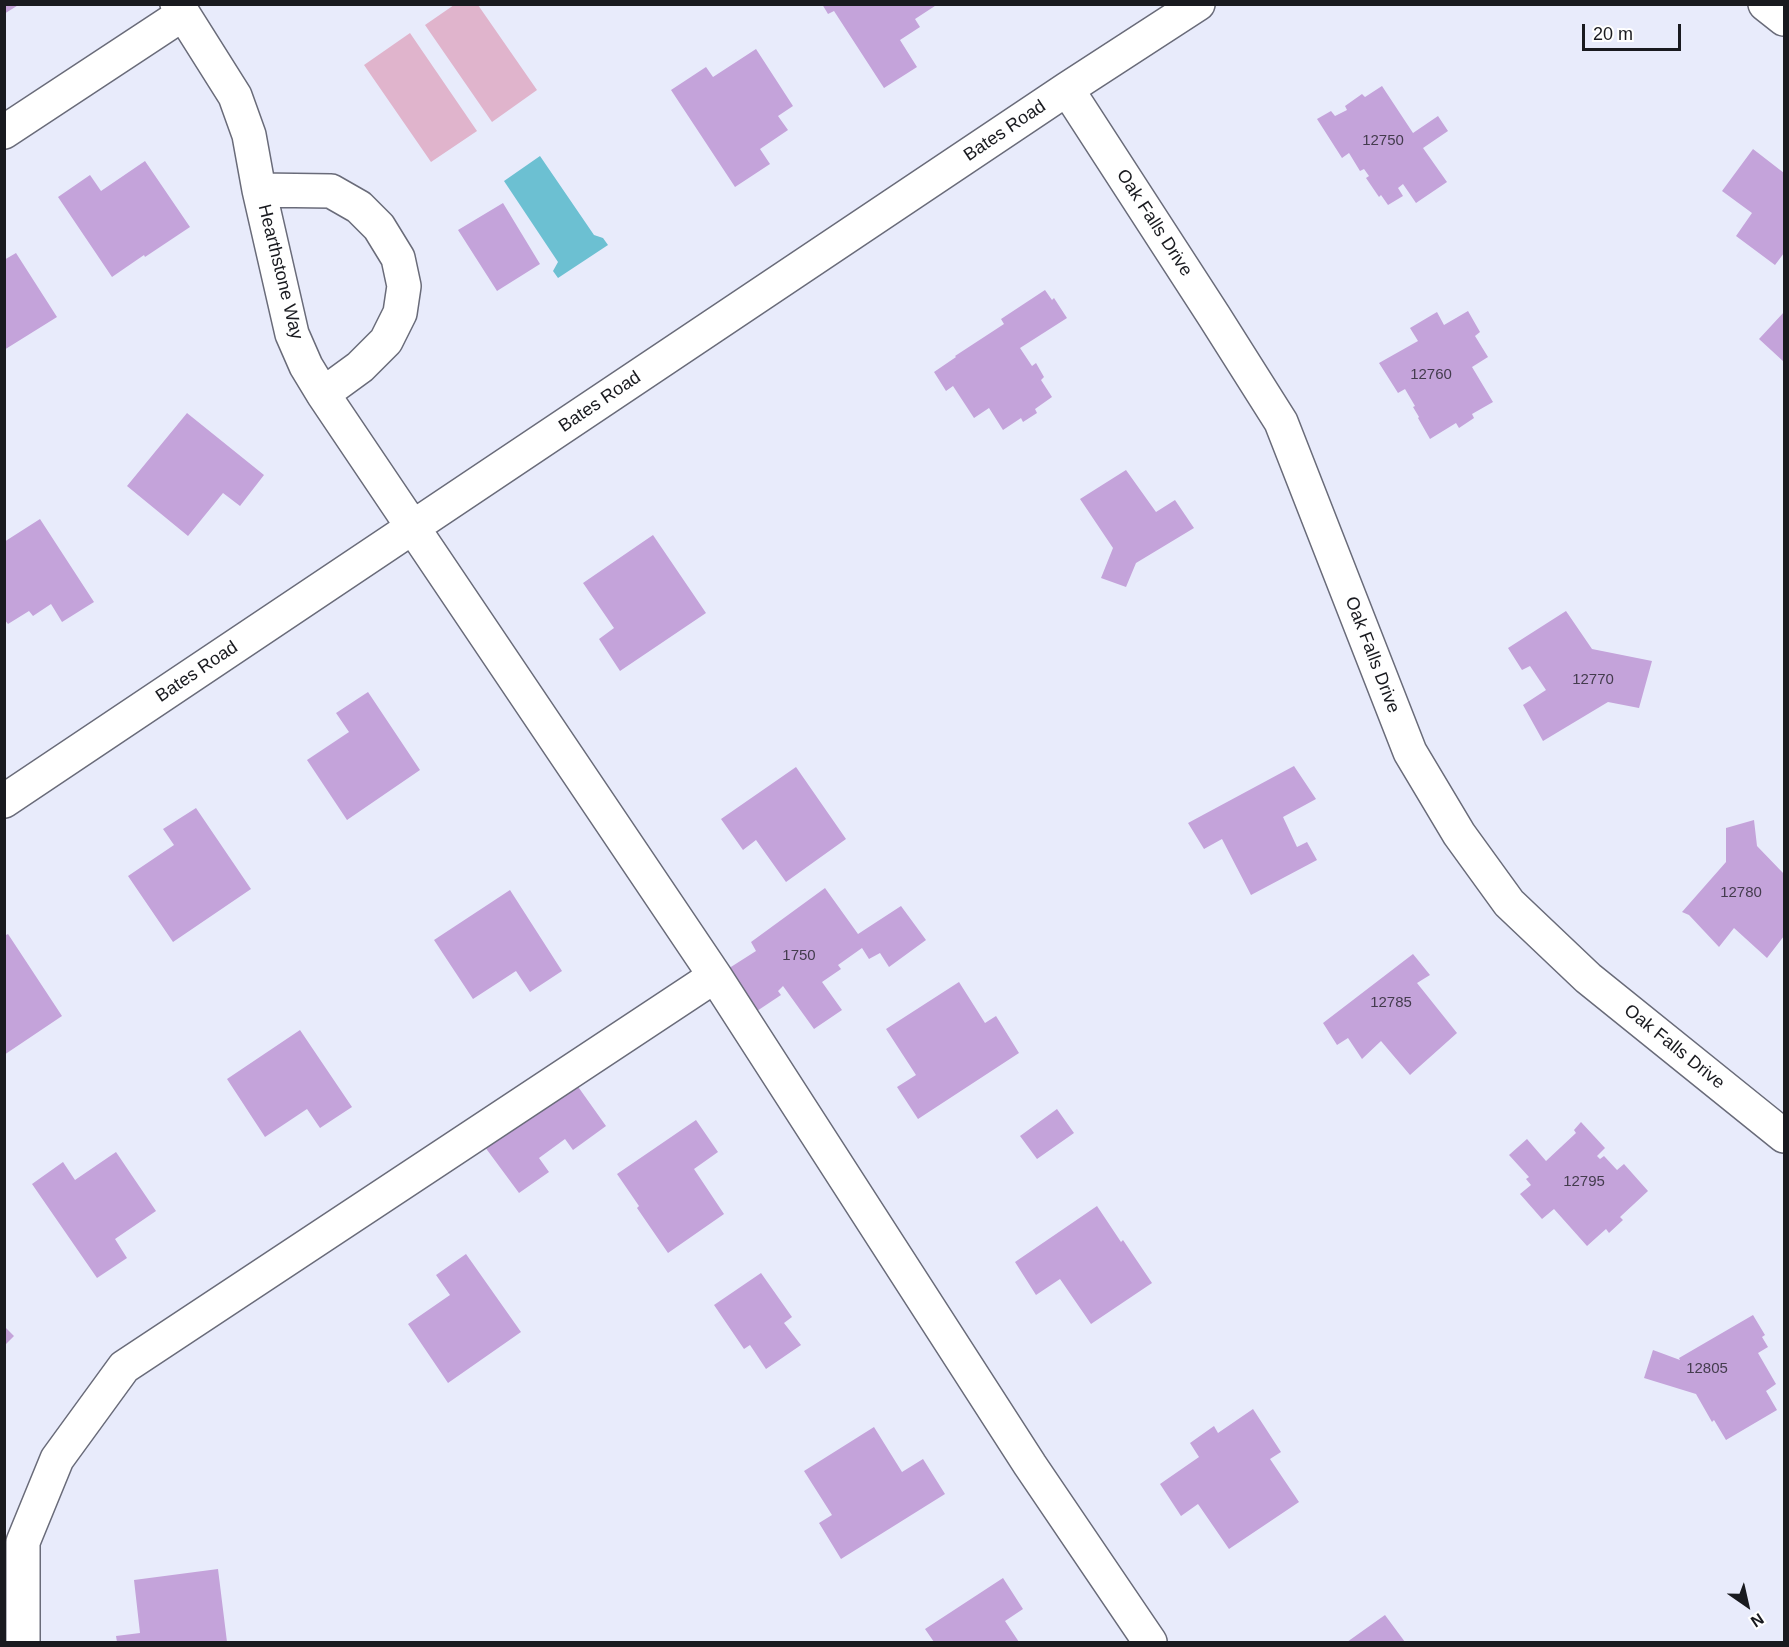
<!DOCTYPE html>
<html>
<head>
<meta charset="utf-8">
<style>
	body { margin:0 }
	#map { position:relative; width:1789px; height:1647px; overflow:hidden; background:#e8ebfb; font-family:Helvetica,sans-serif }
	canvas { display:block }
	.frame { position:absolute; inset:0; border:6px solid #191a1f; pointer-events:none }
	.north { position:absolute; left:1717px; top:1575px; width:60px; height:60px; -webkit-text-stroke:4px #fff; paint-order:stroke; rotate:146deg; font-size:16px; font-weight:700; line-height:24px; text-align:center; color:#191a1f }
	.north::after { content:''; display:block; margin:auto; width:21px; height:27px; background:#191a1f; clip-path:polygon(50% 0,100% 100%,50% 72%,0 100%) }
	.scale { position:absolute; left:1582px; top:24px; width:99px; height:27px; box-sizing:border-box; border:3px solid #191a1f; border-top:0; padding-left:8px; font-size:18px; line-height:21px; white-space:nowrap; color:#191a1f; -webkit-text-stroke:4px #fff; paint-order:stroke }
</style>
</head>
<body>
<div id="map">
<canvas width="1789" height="1647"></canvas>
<div class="frame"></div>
<div class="north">N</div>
<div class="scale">20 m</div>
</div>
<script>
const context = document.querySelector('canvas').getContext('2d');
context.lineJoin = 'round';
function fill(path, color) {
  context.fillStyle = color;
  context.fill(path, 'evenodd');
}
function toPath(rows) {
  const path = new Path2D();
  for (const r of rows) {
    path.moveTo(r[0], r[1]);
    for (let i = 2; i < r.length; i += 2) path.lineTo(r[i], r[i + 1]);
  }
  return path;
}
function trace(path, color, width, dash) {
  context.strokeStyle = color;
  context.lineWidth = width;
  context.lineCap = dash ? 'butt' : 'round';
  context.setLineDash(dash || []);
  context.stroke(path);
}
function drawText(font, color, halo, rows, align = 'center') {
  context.font = font + ' Helvetica,sans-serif';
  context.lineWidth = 6;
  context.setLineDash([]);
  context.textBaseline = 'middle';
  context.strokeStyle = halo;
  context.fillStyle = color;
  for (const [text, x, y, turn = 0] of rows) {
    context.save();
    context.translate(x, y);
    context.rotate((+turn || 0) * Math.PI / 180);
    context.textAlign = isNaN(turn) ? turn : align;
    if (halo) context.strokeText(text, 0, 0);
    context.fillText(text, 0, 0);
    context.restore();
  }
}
fill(toPath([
	[454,5,478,5,537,90,492,122,425,25],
	[410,33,477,131,431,162,364,65]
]), '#e0b4cc');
fill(toPath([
	[540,156,594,235,603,238,608,245,558,278,553,271,558,262,504,181]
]), '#6cc0d2');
fill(toPath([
	[4,4,20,4,4,14],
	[822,4,938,4,915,19,920,27,900,40,917,67,884,88,834,11,828,14],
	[756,49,793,106,778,116,788,130,760,149,770,164,735,187,671,90,706,67,713,77],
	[1382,86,1413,133,1438,116,1448,131,1423,148,1447,182,1416,203,1403,184,1398,188,1403,196,1388,205,1381,195,1379,197,1366,178,1369,176,1364,169,1360,171,1349,153,1342,158,1317,119,1331,111,1335,116,1347,110,1345,106,1362,94,1365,97],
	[1753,149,1784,173,1784,253,1775,265,1736,236,1752,213,1722,191],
	[145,161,190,227,145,257,144,255,112,277,58,197,90,175,101,191],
	[503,203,540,264,497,291,458,230],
	[16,253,57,317,4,350,4,260],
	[1045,290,1052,300,1054,298,1067,318,1020,348,1032,366,1036,363,1044,377,1041,380,1052,397,1035,409,1037,413,1023,422,1021,418,1003,430,989,408,974,418,953,386,946,391,934,372,956,357,955,356,1004,324,1001,319],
	[1468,311,1480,332,1475,336,1488,357,1472,367,1493,402,1472,414,1474,418,1459,428,1456,423,1430,439,1418,418,1419,417,1413,407,1415,406,1405,389,1398,393,1379,363,1418,341,1410,328,1437,312,1444,325],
	[1784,312,1784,362,1759,339],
	[187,413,264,475,240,506,223,493,188,536,127,486],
	[1126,470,1156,512,1175,500,1194,528,1136,563,1126,587,1101,578,1113,548,1080,499],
	[40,519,94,602,62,622,51,604,33,616,29,611,8,624,4,619,4,542],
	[653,535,706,613,620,671,599,639,614,628,583,583],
	[1566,611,1592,649,1652,661,1639,708,1608,702,1543,741,1523,705,1546,690,1530,666,1522,670,1508,648],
	[368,692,420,770,347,820,307,760,349,732,336,713],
	[1294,766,1316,799,1283,817,1297,847,1307,842,1317,860,1251,895,1222,839,1204,849,1188,823],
	[796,767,846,839,786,882,756,840,743,850,721,819],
	[196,808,251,889,173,942,128,876,174,845,163,829],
	[1754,820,1757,846,1784,874,1784,936,1767,958,1734,928,1719,947,1689,915,1682,912,1726,862,1726,828],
	[825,888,858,934,901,906,926,940,889,967,880,953,869,959,862,948,838,965,841,969,822,982,842,1010,814,1029,783,986,778,991,781,995,751,1015,723,972,756,951,751,942],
	[510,890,562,971,530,992,516,971,473,999,434,940],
	[8,934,62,1016,4,1055,4,936],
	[1413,954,1430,975,1417,983,1457,1033,1410,1075,1381,1041,1362,1059,1348,1038,1337,1045,1323,1023],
	[959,982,985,1023,996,1016,1019,1053,918,1119,897,1087,916,1075,886,1029],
	[300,1030,352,1107,320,1128,307,1109,265,1137,227,1079],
	[569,1074,606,1126,573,1150,565,1139,539,1158,549,1172,519,1193,479,1139],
	[1057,1109,1074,1133,1037,1159,1020,1136],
	[696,1120,718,1152,694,1169,724,1214,668,1253,637,1208,639,1206,617,1174],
	[1581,1122,1605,1148,1597,1156,1600,1159,1604,1156,1617,1170,1624,1164,1648,1191,1620,1217,1623,1220,1609,1233,1606,1229,1587,1246,1554,1209,1542,1219,1520,1194,1531,1185,1526,1179,1529,1177,1509,1155,1527,1139,1546,1161,1576,1133,1574,1130],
	[116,1152,156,1211,115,1239,127,1258,97,1278,32,1184,63,1162,75,1180],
	[1097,1206,1121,1242,1123,1240,1152,1283,1091,1324,1060,1279,1036,1295,1015,1262],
	[466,1254,521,1332,448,1383,408,1324,450,1295,436,1275],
	[761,1273,792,1317,784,1323,801,1345,766,1369,750,1345,744,1349,714,1305],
	[1753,1315,1765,1335,1762,1337,1768,1347,1758,1353,1776,1384,1766,1391,1777,1410,1726,1440,1714,1420,1712,1422,1696,1394,1644,1378,1653,1350,1680,1360,1679,1358],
	[4,1326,14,1336,4,1346],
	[1253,1409,1281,1452,1270,1459,1299,1502,1229,1549,1198,1504,1181,1516,1160,1484,1199,1457,1190,1443,1214,1426,1218,1433],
	[874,1427,902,1472,923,1459,945,1494,841,1559,819,1523,832,1515,804,1471],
	[218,1569,227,1642,117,1642,116,1636,140,1633,134,1580],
	[1003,1578,1023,1609,1005,1621,1019,1642,934,1642,925,1629],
	[1385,1615,1405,1642,1347,1642]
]), '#c4a3da');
const minor = toPath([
	[177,4,235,96,249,135,259,190,292,334,306,366,323,394,715,976,1030,1465,1150,1642],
	[1765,4,1784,19],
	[1067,89,1214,316,1281,422,1410,752,1459,834,1509,903,1588,978,1784,1136],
	[4,132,183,14],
	[259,190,331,191,359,207,379,227,398,258,404,286,400,313,386,341,360,367,323,394],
	[4,801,1067,89,1198,4],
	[23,1642,23,1542,57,1459,124,1367,715,976]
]);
trace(minor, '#696b79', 36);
trace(minor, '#fff', 33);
drawText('15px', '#443c4e', null, [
	["12750",1383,141],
	["12760",1431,375],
	["12770",1593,680],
	["12780",1741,893],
	["1750",799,956],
	["12785",1391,1003],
	["12795",1584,1182],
	["12805",1707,1369]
]);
drawText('18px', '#191a1f', '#fff', [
	["Bates Road",1005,131,-34],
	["Oak Falls Drive",1154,223,57],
	["Hearthstone Way",280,272,76],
	["Bates Road",600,402,-34],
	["Oak Falls Drive",1372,655,69],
	["Bates Road",197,672,-34],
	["Oak Falls Drive",1674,1047,39]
]);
</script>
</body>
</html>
